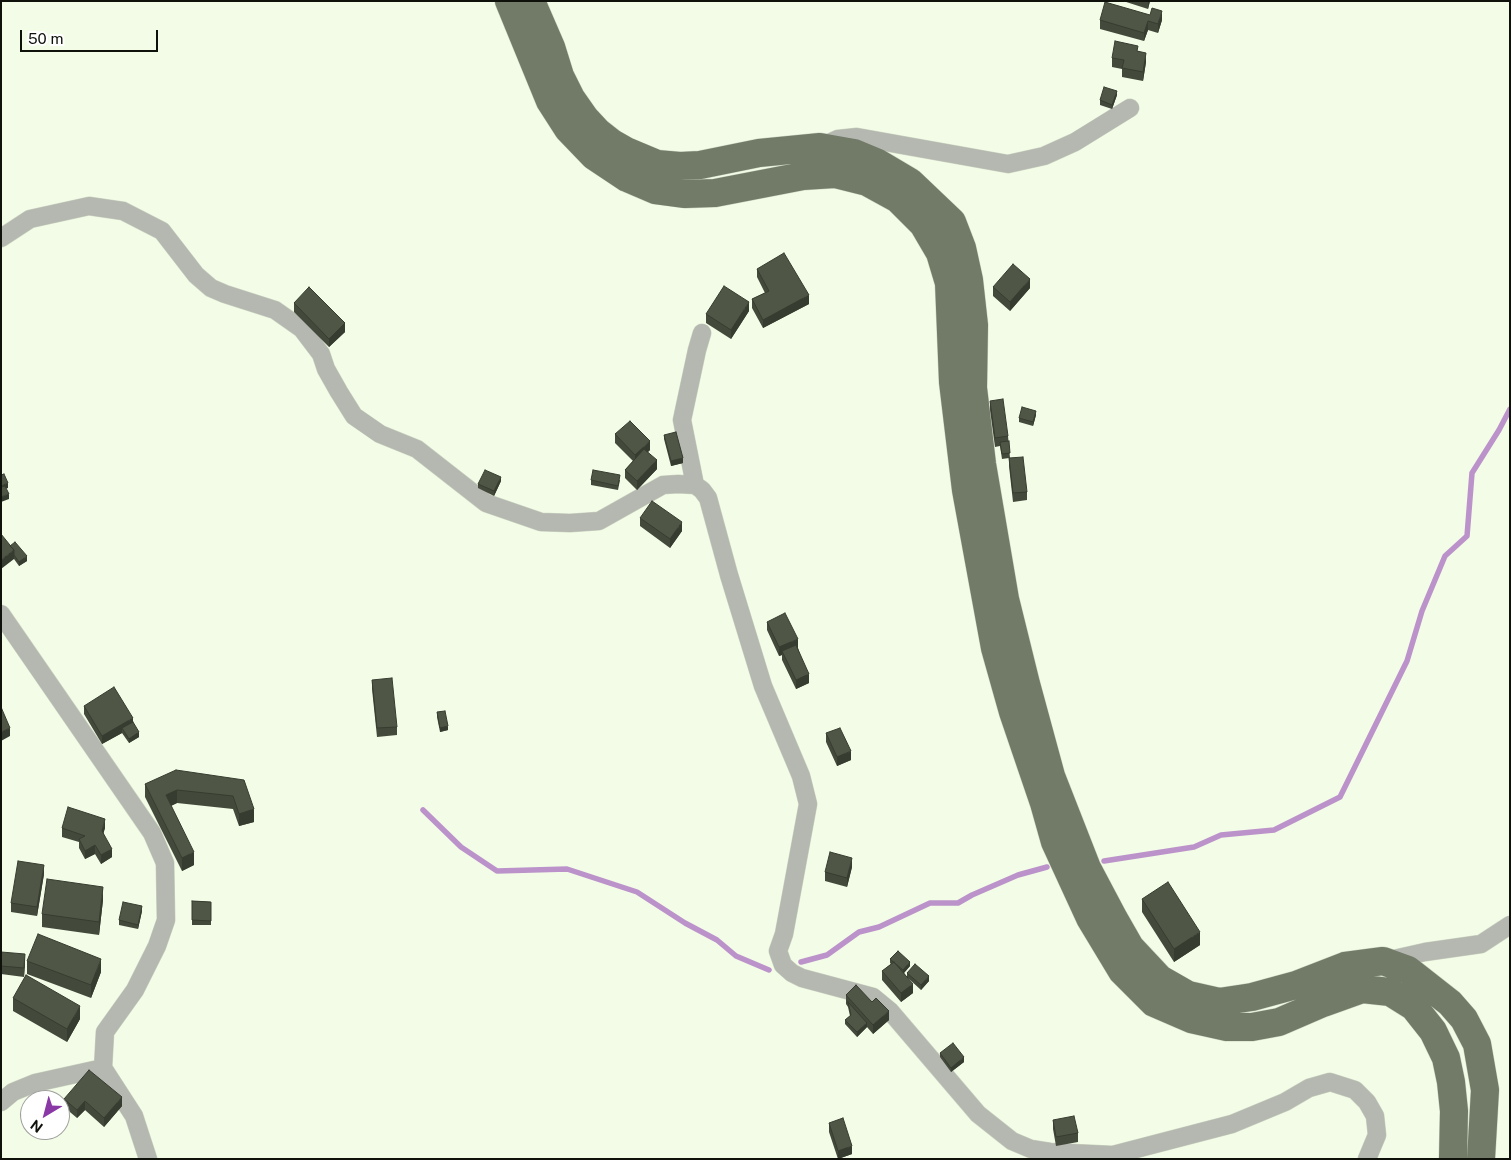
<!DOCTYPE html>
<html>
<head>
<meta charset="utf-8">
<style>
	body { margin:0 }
	#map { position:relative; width:1511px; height:1160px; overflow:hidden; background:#f3fce7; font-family:"Public Sans",sans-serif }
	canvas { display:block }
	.frame { position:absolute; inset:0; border:2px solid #0f120b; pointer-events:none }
	.north { position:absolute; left:20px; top:1090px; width:50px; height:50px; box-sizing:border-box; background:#fff; border:1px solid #9fa09d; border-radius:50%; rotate:217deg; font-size:14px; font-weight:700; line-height:20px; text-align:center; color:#0f120b }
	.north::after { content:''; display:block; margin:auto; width:18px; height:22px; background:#8b38a7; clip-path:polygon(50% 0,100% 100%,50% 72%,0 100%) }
	.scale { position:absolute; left:20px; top:30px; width:138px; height:22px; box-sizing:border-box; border:2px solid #0f120b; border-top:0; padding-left:6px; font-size:15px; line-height:18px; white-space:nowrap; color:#0f120b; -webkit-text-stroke:4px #fff; paint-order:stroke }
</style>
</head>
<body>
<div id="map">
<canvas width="1511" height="1160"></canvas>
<div class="frame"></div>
<div class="north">N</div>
<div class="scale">50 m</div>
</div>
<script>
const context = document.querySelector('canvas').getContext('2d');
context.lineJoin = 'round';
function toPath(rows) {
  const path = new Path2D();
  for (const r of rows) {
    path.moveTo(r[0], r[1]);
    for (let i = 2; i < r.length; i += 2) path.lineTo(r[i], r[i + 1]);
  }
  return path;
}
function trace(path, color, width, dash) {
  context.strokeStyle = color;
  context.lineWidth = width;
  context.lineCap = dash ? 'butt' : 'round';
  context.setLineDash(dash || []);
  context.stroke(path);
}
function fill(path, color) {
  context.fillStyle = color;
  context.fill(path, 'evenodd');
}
trace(toPath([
	[423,810,461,847,497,871,567,869,637,892,685,923,717,940,736,956,769,970],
	[1104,861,1194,847,1221,835,1274,830,1340,797,1407,661,1422,611,1445,556,1467,536,1472,473,1499,430,1510,409],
	[801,962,827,955,859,932,879,927,930,903,958,903,972,895,1018,875,1047,867]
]), '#bb93ca', 5.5);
const minor = toPath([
	[825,145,838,139,857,137,1008,164,1044,156,1075,142,1130,108],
	[1,238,30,219,89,206,123,211,162,231,196,275,211,288,225,294,275,310,302,329,321,354,326,369,339,392,354,416,380,434,417,449,486,503,541,522,570,523,599,521,663,485,678,484,695,485,702,490,708,498,729,575,763,686,801,776,808,804,784,934,778,951,783,965,792,973,802,978,873,997,890,1011,978,1114,1012,1141,1031,1149,1050,1152,1113,1155,1232,1124,1285,1102,1309,1088,1330,1082,1355,1090,1367,1102,1375,1116,1377,1135,1367,1159],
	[695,485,682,420,697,350,702,333],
	[1,614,152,833,165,863,166,920,157,946,135,990,105,1032,103,1068,134,1116,148,1159],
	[1385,961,1425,952,1481,944,1510,925],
	[1,1102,13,1092,35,1083,103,1068]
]);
const trunk = toPath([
	[509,1,550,101,568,129,594,156,627,178,655,190,685,194,715,193,803,176,835,174,867,182,898,199,923,224,940,253,949,283,953,382,966,490,995,648,1013,712,1044,803,1055,842,1090,918,1122,971,1154,1003,1191,1019,1227,1027,1252,1027,1279,1022,1323,1003,1362,989,1390,992,1414,1007,1433,1031,1446,1058,1451,1082,1454,1111,1453,1159],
	[531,1,551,47,560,76,571,98,585,118,598,132,612,143,626,151,657,164,680,166,700,165,759,153,820,147,854,153,878,163,910,182,952,222,962,248,969,280,974,325,973,388,982,464,1005,599,1026,684,1051,776,1087,868,1114,919,1130,947,1160,979,1188,995,1219,1002,1252,997,1296,985,1345,966,1383,961,1408,970,1450,1003,1464,1019,1477,1044,1485,1090,1481,1159]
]);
trace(minor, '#cfd7c4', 19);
trace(trunk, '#cfd7c4', 29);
trace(minor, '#b5b8b0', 18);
trace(trunk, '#727a68', 28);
fill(toPath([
	[1123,1,1150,1,1148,9],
	[1150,15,1162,20,1158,33,1148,30,1144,41,1100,29,1100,20],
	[1138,51,1146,62,1143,81,1122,77,1122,69,1112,67,1112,58],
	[1117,95,1112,109,1100,105,1100,100],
	[757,269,809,304,763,328,752,308,752,299,765,293,757,277],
	[993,287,1030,288,1010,311,993,296],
	[294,303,345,332,329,347,294,312],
	[749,311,731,339,706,323,706,314],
	[990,401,1008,436,1010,458,1027,492,1027,500,1013,502,1009,466,1009,458,1002,459,1000,446,995,447,990,410],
	[1036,415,1033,426,1019,422,1019,418],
	[615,434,650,450,648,452,657,469,637,490,625,478,625,470,633,461,615,443],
	[664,435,683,463,671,466,664,439],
	[591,480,620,480,618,490,591,485],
	[501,481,494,496,478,488,478,484],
	[640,518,682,531,670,548,640,526],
	[10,546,27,561,19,566,14,559],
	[767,622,798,648,809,683,796,689,782,660,782,655,779,656,767,630],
	[372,680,397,727,397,735,377,737,372,689],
	[84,706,133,722,139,737,129,743,122,733,102,744,84,714],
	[437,712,448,730,440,732,437,717],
	[826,733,851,760,837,766,826,742],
	[244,780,254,822,239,826,233,809,177,803,171,806,194,865,182,871,145,797,145,784],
	[62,828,105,828,103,833,112,857,101,864,95,854,85,859,79,848,79,842,62,837],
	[852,867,847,887,825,881,825,872],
	[44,874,37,916,11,912,11,903],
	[1142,899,1200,945,1174,962,1142,912],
	[103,900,99,935,42,927,42,914],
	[192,901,211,902,211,925,192,925],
	[142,911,138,929,119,925,119,920],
	[1,952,25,963,24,977,1,974],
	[890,959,910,966,904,973,907,977,907,973,929,981,921,990,908,978,913,993,901,1002,882,980,882,971,891,964,890,963],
	[27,961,101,972,91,998,27,974],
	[846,995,889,1020,873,1034,867,1027,857,1037,845,1024,845,1020,850,1016,848,1007,846,1004],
	[13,998,80,1019,67,1042,13,1011],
	[940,1053,964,1062,951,1072,940,1057],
	[64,1099,122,1106,104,1127,85,1110,77,1118,64,1107],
	[1053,1120,1078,1133,1078,1142,1056,1146,1053,1129],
	[829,1123,852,1154,838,1159,829,1132]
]), '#444a3b');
fill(toPath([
	[1148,1,1150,1,1148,9],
	[1162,11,1162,20,1158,33,1158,24],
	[1148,21,1148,30,1144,41,1144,33],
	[1146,53,1146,62,1143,81,1143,72],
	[1117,91,1117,95,1112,109,1112,105],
	[1030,279,1030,288,1010,311,1010,302],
	[809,295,809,304,763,328,763,320],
	[749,302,749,311,731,339,731,330],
	[345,323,345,332,329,347,329,339],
	[1036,411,1036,415,1033,426,1033,422],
	[650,441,650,450,635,464,635,455],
	[683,458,683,463,671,466,671,461],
	[657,460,657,469,637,490,637,481],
	[501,477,501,481,494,496,494,491],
	[8,483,8,488,1,490,1,486],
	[9,494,9,499,1,502,1,497],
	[682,522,682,531,670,548,670,539],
	[14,550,14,559,1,569,1,560],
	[27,556,27,561,19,566,19,562],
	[798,639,798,648,783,654,782,651,782,655,779,656,779,647],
	[809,674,809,683,796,689,796,680],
	[133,718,133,726,122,728,122,733,102,744,102,736],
	[448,726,448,730,440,732,440,728],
	[10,728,10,736,1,741,1,732],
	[139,732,139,737,129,743,129,739],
	[851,751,851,760,837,766,837,757],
	[177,790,177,803,166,808,166,795],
	[254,809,254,822,239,826,239,814],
	[105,819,105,828,102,839,102,831],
	[95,845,95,854,85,859,85,851],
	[112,849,112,857,101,864,101,855],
	[194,852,194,865,182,871,182,858],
	[852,858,852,867,847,887,847,878],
	[44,865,44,874,37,916,37,907],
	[103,887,103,900,99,935,99,922],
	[142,906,142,911,138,929,138,925],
	[1200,932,1200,945,1174,962,1174,949],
	[25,954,25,963,24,977,24,968],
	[101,959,101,972,91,998,91,985],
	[910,962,910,966,903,974,903,970],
	[929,976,929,981,921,990,921,985],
	[913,984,913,993,901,1002,901,993],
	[80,1006,80,1019,67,1042,67,1029],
	[889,1011,889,1020,873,1034,873,1025],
	[867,1023,867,1027,857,1037,857,1032],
	[964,1057,964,1062,951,1072,951,1068],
	[122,1097,122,1106,104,1127,104,1118],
	[85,1101,85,1110,77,1118,77,1110],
	[852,1146,852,1154,838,1159,838,1151]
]), '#373c30');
const building = toPath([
	[1105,2,1150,15,1152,8,1162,11,1158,24,1148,21,1144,33,1100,20,1105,2],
	[1115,41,1138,46,1137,51,1146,53,1143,72,1122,68,1124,60,1112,58,1115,41],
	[1104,87,1117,91,1112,105,1100,100,1104,87],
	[784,253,809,295,763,320,752,299,769,291,757,269,784,253],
	[1013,264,1030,279,1010,302,993,287,1013,264],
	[724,286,749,302,731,330,706,314,724,286],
	[309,287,345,323,329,339,294,303,309,287],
	[1003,399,1008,436,995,438,990,401,1003,399],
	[1022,407,1036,411,1033,422,1019,418,1022,407],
	[630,421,650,441,635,455,615,434,630,421],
	[676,432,683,458,671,461,664,435,676,432],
	[1009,441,1010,453,1002,454,1000,442,1009,441],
	[644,449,657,460,637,481,625,470,644,449],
	[1023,457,1027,492,1013,493,1009,458,1023,457],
	[485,470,501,477,494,491,478,484,485,470],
	[593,470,620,475,618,486,591,480,593,470],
	[4,474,8,483,1,486,1,475,4,474],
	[5,486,9,494,1,497,1,487,5,486],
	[652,501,682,522,670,539,640,518,652,501],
	[1,534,14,550,1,560,1,534],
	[15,542,27,556,19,562,14,555,14,550,10,546,15,542],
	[785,613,798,639,779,647,767,622,785,613],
	[796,645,809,674,796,680,782,651,796,645],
	[392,678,397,727,377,728,372,680,392,678],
	[114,687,133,718,102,736,84,706,114,687],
	[1,707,10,728,1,732,1,707],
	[445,711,448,726,440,728,437,712,445,711],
	[133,722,139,732,129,739,122,728,133,722],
	[840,728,851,751,837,757,826,733,840,728],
	[176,770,244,780,254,809,239,814,233,796,177,790,166,795,194,852,182,858,145,784,176,770],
	[68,807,105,819,102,831,112,849,101,855,95,845,85,851,79,839,85,836,62,828,68,807],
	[830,852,852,858,847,878,825,872,830,852],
	[18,861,44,865,37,907,11,903,18,861],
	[47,879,103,887,99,922,42,914,47,879],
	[1168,882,1200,932,1174,949,1142,899,1168,882],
	[192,901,211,902,211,921,192,920,192,901],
	[123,902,142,906,138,925,119,920,123,902],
	[38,934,101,959,91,985,27,961,38,934],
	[898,951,910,962,903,970,890,959,898,951],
	[1,952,25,954,24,968,1,966,1,952],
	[894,962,913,984,901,993,882,971,894,962],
	[915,964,929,976,921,985,907,973,915,964],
	[26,975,80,1006,67,1029,13,998,26,975],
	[856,985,872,1002,876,998,889,1011,873,1025,846,995,856,985],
	[848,1002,867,1023,857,1032,845,1020,851,1015,848,1002],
	[953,1043,964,1057,951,1068,940,1053,953,1043],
	[89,1070,122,1097,104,1118,85,1101,77,1110,64,1099,89,1070],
	[1074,1116,1078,1133,1056,1137,1053,1120,1074,1116],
	[843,1118,852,1146,838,1151,829,1123,843,1118]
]);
fill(building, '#4f5645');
trace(building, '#373c30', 1);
</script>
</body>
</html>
